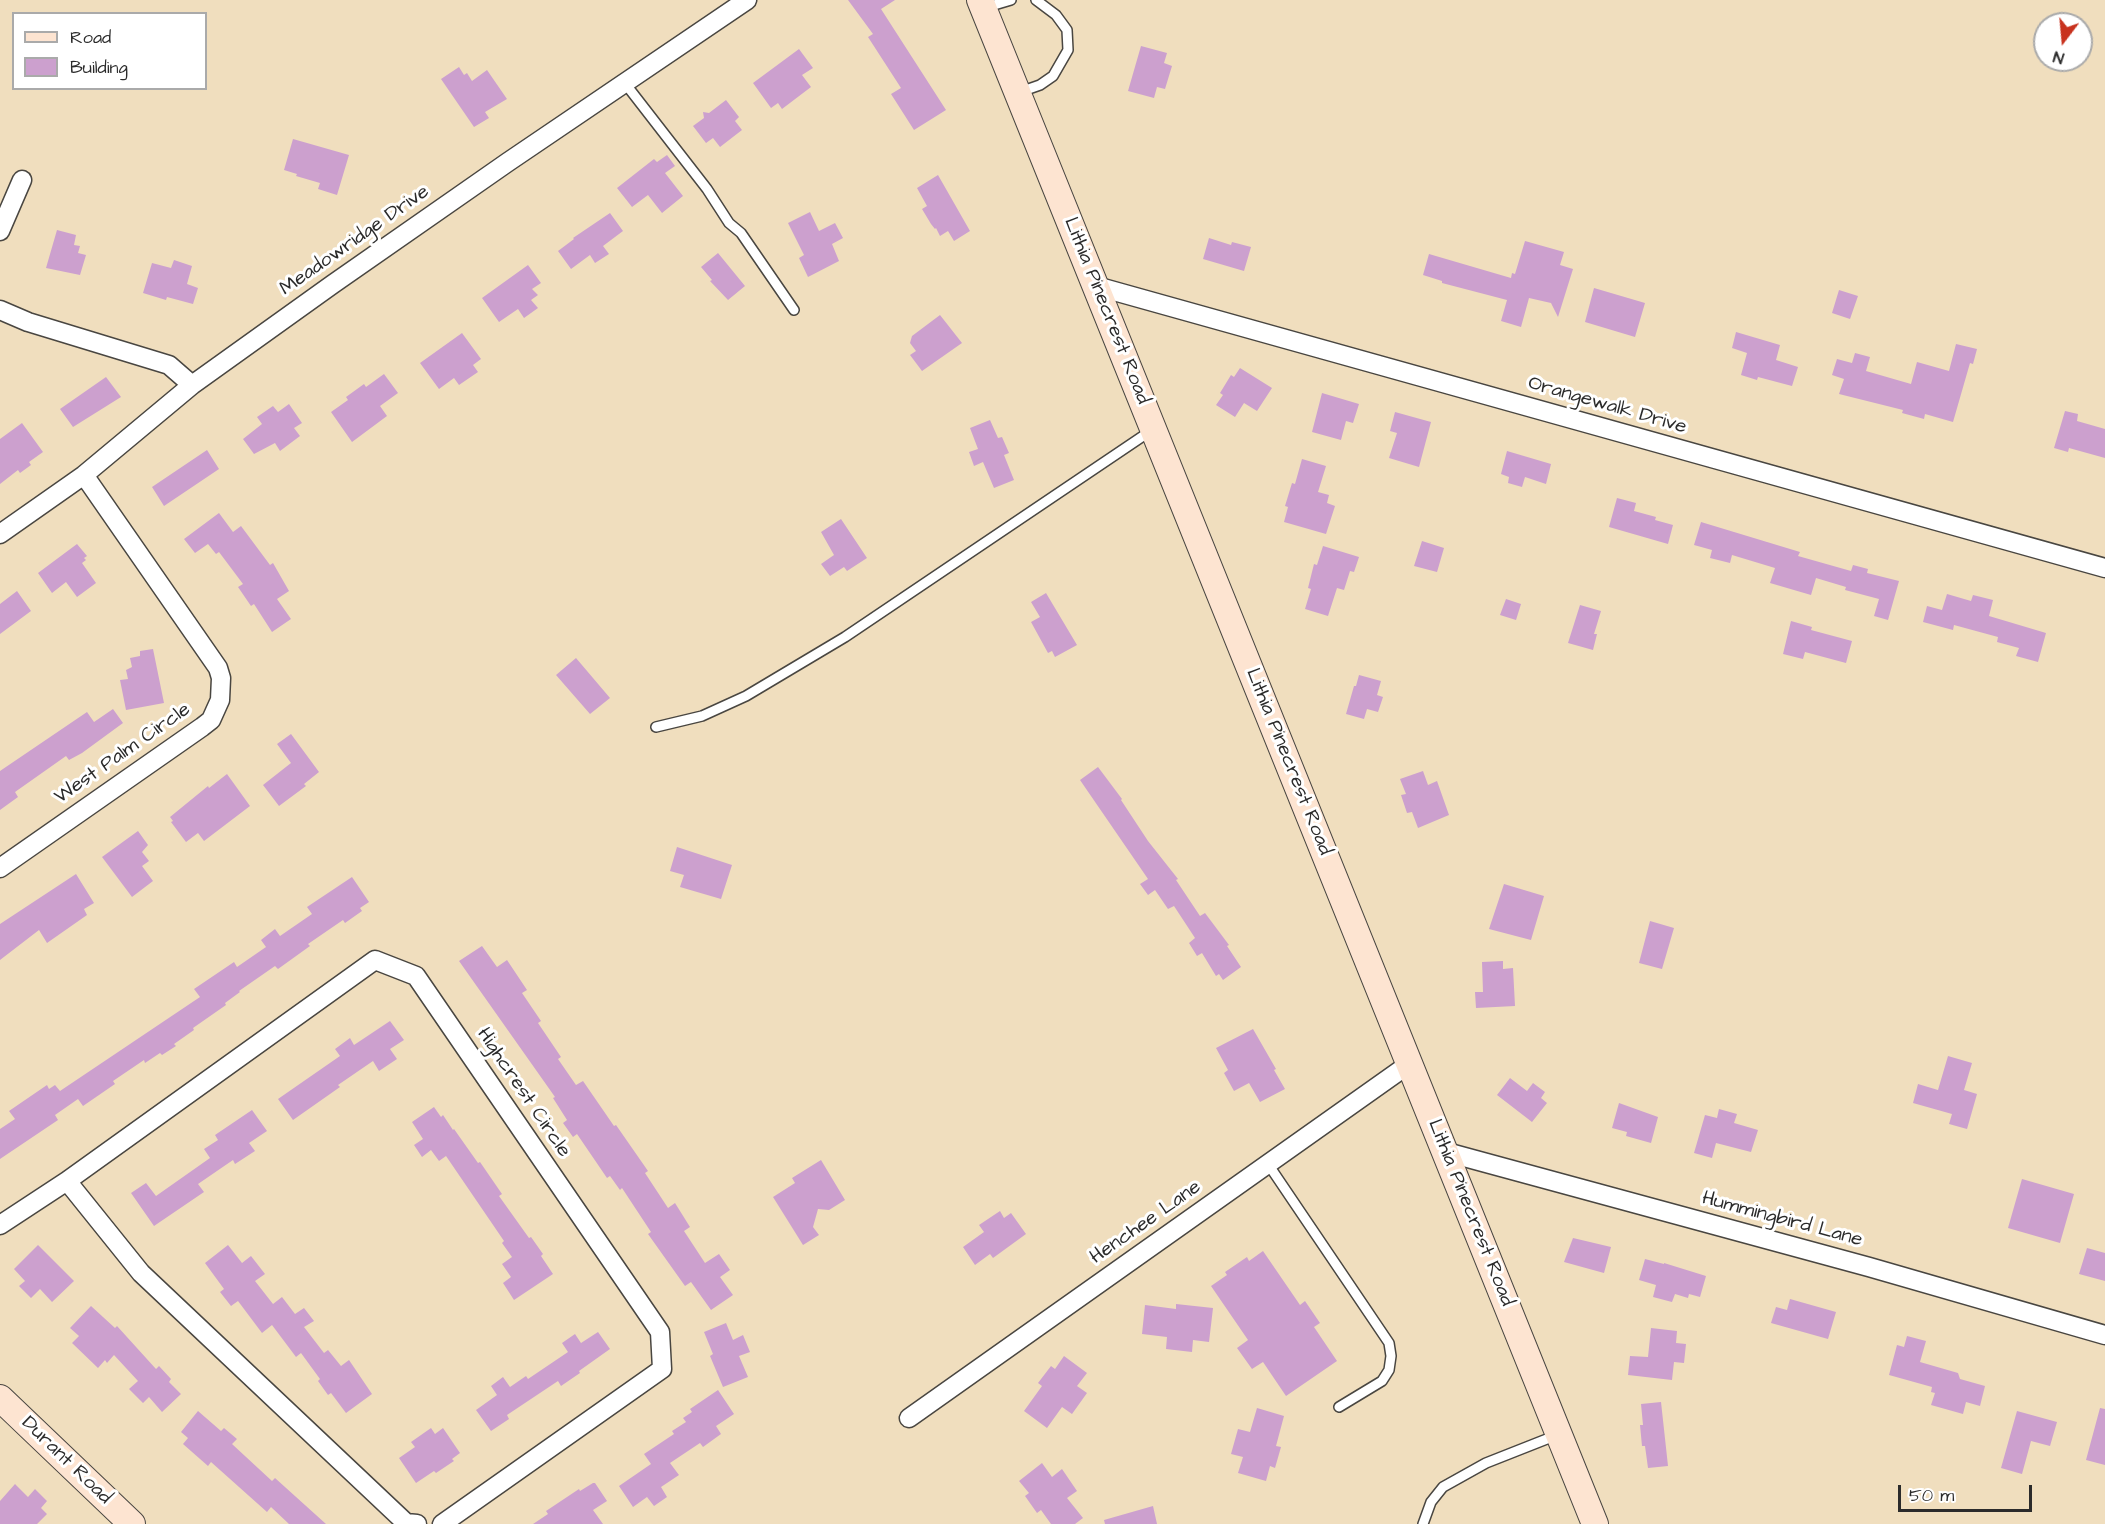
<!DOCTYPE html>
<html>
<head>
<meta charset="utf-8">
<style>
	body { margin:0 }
	#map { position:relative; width:2105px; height:1524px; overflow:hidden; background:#f0debe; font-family:"Architects Daughter",sans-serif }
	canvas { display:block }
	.legend { position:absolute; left:12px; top:12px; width:195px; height:78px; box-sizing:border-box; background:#fff; border:2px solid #aaa; margin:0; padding:8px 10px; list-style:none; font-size:18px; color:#2b2b2b }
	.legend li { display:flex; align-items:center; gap:12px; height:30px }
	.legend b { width:30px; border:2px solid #aaa }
	.north { position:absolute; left:2033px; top:12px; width:60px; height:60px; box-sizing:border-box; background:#fff; border:2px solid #aaa; border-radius:50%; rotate:196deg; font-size:16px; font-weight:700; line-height:24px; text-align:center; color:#2b2b2b }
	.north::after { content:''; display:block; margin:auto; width:21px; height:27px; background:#c8321e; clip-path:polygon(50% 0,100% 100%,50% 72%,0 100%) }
	.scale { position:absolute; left:1898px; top:1485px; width:134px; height:27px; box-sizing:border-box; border:3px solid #2b2b2b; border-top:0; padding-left:8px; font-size:18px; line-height:21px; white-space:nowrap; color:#2b2b2b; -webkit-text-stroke:4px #fff; paint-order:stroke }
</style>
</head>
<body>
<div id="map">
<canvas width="2105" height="1524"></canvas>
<ul class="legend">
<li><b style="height:8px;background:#fde4d1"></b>Road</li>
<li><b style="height:16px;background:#cca0ce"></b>Building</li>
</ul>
<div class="north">N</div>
<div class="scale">50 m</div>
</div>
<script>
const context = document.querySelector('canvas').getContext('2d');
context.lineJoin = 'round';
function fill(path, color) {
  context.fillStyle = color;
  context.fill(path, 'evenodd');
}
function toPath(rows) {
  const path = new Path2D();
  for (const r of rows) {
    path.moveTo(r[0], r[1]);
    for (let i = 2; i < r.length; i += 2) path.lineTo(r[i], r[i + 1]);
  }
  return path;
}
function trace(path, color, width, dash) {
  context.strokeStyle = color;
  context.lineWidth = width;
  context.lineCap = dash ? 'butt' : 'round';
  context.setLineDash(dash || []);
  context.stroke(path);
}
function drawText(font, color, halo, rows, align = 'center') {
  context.font = font + ' "Architects Daughter",sans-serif';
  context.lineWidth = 6;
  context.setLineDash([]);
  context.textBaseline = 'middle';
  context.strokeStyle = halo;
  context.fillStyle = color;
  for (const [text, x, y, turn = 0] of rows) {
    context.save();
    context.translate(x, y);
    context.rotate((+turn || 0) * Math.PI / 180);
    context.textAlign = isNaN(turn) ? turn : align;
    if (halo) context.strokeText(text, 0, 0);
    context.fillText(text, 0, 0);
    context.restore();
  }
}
fill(toPath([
	[848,0,895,0,881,9,946,110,914,130,891,94,901,88,868,37,873,34],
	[1141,46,1167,53,1164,63,1172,66,1165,89,1157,87,1154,98,1128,91],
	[799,49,813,68,802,75,811,87,782,109,778,103,771,108,753,83],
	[459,67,464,75,467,73,472,81,487,70,507,99,485,112,489,118,474,127,441,79],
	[726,100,739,117,735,121,742,130,720,147,713,138,706,143,693,126,704,118,703,112,709,113],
	[293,139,349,155,337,195,318,189,320,183,296,176,297,174,284,170],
	[667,155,675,166,665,173,683,196,662,213,648,195,632,207,617,188,654,159,657,162],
	[938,175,970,231,954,241,948,231,940,236,936,228,935,229,931,224,922,209,927,206,917,188],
	[810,212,819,231,835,223,843,238,832,244,839,261,808,277,799,258,804,255,788,223],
	[610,213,623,231,603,246,609,254,595,263,590,255,571,269,558,251,574,239,573,238],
	[57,230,76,235,74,245,80,246,78,253,86,255,80,275,46,268],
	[1209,238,1231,245,1232,242,1251,247,1244,271,1203,259],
	[1525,241,1564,252,1560,265,1573,269,1558,317,1551,303,1529,298,1521,327,1501,321,1507,300,1442,283,1442,281,1423,275,1429,254,1511,278,1512,273,1515,274],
	[718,253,745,286,728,300,710,281,712,280,701,267],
	[174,260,192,266,187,284,198,288,193,304,167,297,166,300,143,293,152,263,171,268],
	[528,265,541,283,532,289,538,295,531,300,538,308,524,318,518,309,499,322,482,298],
	[1594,288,1645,303,1635,337,1585,322],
	[1839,290,1858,296,1850,319,1832,313],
	[940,315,962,343,922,371,910,355,916,351,910,343,912,336],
	[1736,332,1780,345,1776,360,1798,367,1792,386,1758,377,1757,380,1741,375,1747,353,1732,348],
	[462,333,481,359,473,365,478,372,459,385,454,378,439,389,420,363],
	[1956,344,1977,349,1973,364,1970,363,1953,422,1925,414,1924,419,1902,413,1903,410,1839,394,1844,379,1832,375,1837,359,1852,363,1855,353,1870,357,1866,371,1911,384,1917,362,1949,371],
	[1240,368,1272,388,1257,411,1244,403,1235,417,1216,405,1223,395,1220,393,1231,375,1234,377],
	[384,374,398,393,380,406,387,416,352,442,331,412,348,400,346,397,364,384,366,387],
	[106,377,121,397,73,427,60,409],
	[1322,393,1359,404,1353,423,1346,421,1341,440,1312,432],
	[289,404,302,423,294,428,300,436,280,451,275,443,254,454,243,439,262,424,257,417,273,406,278,412],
	[2065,411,2078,414,2077,421,2105,429,2105,458,2069,448,2068,452,2054,448],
	[1395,412,1431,422,1419,467,1389,458,1397,433,1390,431],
	[990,420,998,438,1002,437,1009,453,1004,455,1014,480,994,488,983,462,974,466,969,452,978,449,970,428],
	[22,423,43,452,29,462,31,465,20,473,18,470,0,484,0,439],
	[207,450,219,469,164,506,152,487],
	[1507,451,1551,464,1546,484,1525,477,1522,487,1508,483,1509,477,1501,474],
	[1302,459,1326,466,1318,492,1329,495,1327,503,1335,506,1326,534,1284,522,1288,507,1285,506,1292,483,1295,484],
	[1617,498,1636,503,1634,511,1656,517,1655,520,1673,525,1668,544,1609,527],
	[219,513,233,532,241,526,270,565,273,563,289,591,277,599,291,619,272,632,254,604,251,606,238,587,243,584,219,552,216,554,208,544,195,553,184,539],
	[841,519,867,558,847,571,844,567,830,576,821,564,834,555,821,532],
	[1701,522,1800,552,1798,556,1851,571,1853,565,1868,569,1867,573,1899,581,1888,620,1874,616,1879,599,1845,590,1846,587,1816,578,1811,595,1770,583,1775,568,1732,555,1730,563,1710,558,1712,550,1694,545],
	[1422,541,1444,548,1437,572,1414,566],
	[77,544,87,556,84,558,86,560,82,563,96,583,77,597,66,582,52,593,38,573],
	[1323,546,1359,557,1354,572,1350,571,1344,590,1337,588,1328,616,1305,609,1311,589,1308,588,1314,564,1317,565],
	[17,591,31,611,0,634,0,604],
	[1046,593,1077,645,1055,657,1052,651,1048,653,1031,622,1040,617,1031,602],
	[1947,594,1971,601,1973,595,1993,600,1989,616,2046,633,2038,662,2016,656,2019,648,1997,642,1998,637,1954,625,1953,630,1923,622,1927,606,1942,610],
	[1506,599,1521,604,1516,620,1500,615],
	[1580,605,1601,611,1594,634,1597,634,1593,650,1568,643],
	[1791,621,1812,627,1811,630,1852,641,1846,663,1805,652,1803,659,1783,654],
	[153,649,164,703,126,710,120,680,128,679,126,670,132,667,130,658,140,656,140,651],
	[576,658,610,698,590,714,556,675],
	[1359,675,1381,681,1377,695,1383,697,1378,712,1367,709,1364,719,1346,714,1354,686,1356,686],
	[113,709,123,723,82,753,69,760,66,756,15,792,18,797,0,810,0,771,87,712,94,722],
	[291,734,319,772,304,784,306,786,279,806,263,785,291,763,277,744],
	[1098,767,1122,799,1121,800,1148,841,1178,879,1176,880,1200,916,1205,913,1229,945,1227,946,1241,967,1223,980,1219,974,1216,976,1202,953,1197,956,1189,943,1195,938,1174,906,1168,909,1155,890,1148,895,1140,884,1148,879,1080,780],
	[1423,771,1428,785,1437,781,1449,815,1418,828,1412,812,1407,813,1401,795,1406,794,1400,779],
	[227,774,250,806,204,841,198,833,186,842,171,822,173,821,170,817,208,786,209,788],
	[138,831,148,845,142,852,149,861,142,866,153,881,132,897,102,857],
	[677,847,732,865,721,899,680,887,684,875,670,871],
	[76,874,94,903,84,909,87,915,47,943,39,930,0,960,0,924],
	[352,877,369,902,360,908,362,911,345,923,343,920,308,944,310,946,278,969,275,966,239,991,240,992,225,1003,226,1005,193,1028,194,1030,174,1044,176,1046,162,1055,160,1053,145,1063,144,1060,113,1081,115,1084,83,1106,78,1099,55,1115,58,1120,0,1159,0,1129,15,1119,9,1111,47,1085,49,1089,55,1085,60,1091,200,997,194,989,234,962,237,967,266,947,261,940,275,929,280,936,312,914,307,907],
	[1504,884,1544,896,1531,940,1489,929],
	[1650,921,1674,928,1662,969,1639,963],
	[482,946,497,967,507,960,527,990,522,993,541,1021,538,1023,561,1057,558,1059,576,1085,583,1081,614,1126,616,1125,648,1171,645,1173,668,1208,675,1203,690,1227,684,1231,705,1263,719,1254,730,1270,720,1277,733,1295,711,1310,691,1282,685,1286,648,1234,651,1232,622,1188,620,1190,610,1176,607,1178,577,1134,573,1137,563,1123,567,1120,553,1098,555,1097,459,961],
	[1503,961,1503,969,1513,968,1515,1006,1476,1008,1475,992,1483,992,1482,962],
	[390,1021,404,1040,390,1049,397,1059,379,1071,373,1061,338,1085,340,1087,293,1120,278,1099,340,1056,335,1049,350,1038,354,1045],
	[1253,1029,1276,1069,1274,1070,1285,1089,1260,1102,1249,1083,1234,1091,1224,1073,1228,1070,1216,1048],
	[1948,1056,1972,1063,1964,1090,1977,1094,1967,1129,1949,1124,1952,1114,1913,1103,1918,1084,1938,1090],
	[1510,1078,1527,1091,1533,1083,1545,1092,1541,1098,1547,1103,1532,1122,1497,1095],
	[1619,1103,1658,1117,1651,1143,1626,1136,1627,1132,1612,1128],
	[434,1107,441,1117,443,1115,453,1130,454,1129,478,1163,480,1162,502,1194,499,1196,529,1238,531,1237,543,1254,541,1256,553,1274,514,1300,503,1283,511,1277,502,1264,512,1257,502,1243,504,1241,446,1156,439,1161,431,1150,422,1157,414,1145,423,1139,412,1122],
	[1719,1109,1737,1114,1734,1123,1758,1130,1751,1152,1716,1143,1712,1158,1694,1153,1705,1115,1717,1118],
	[252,1110,267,1131,249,1143,255,1151,235,1164,233,1160,198,1184,204,1192,154,1226,131,1193,146,1183,156,1196,210,1158,204,1149,218,1140,215,1135],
	[821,1160,845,1200,829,1210,818,1209,813,1227,819,1235,803,1245,773,1197,795,1183,792,1178],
	[2022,1179,2074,1194,2060,1243,2008,1228],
	[1000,1211,1004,1218,1011,1213,1026,1234,993,1258,990,1254,975,1265,963,1247,984,1232,979,1225],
	[1573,1238,1611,1247,1604,1273,1564,1262],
	[38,1245,74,1281,52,1302,40,1289,31,1298,19,1286,25,1281,14,1269],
	[228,1245,242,1263,251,1256,265,1274,255,1281,273,1304,282,1297,295,1314,304,1308,314,1321,304,1327,324,1353,328,1350,341,1366,349,1360,372,1394,346,1413,331,1393,328,1395,318,1381,320,1379,301,1353,296,1357,272,1325,262,1333,238,1301,231,1306,220,1292,224,1289,205,1263],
	[2087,1248,2105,1253,2105,1281,2079,1274],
	[1263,1251,1300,1305,1305,1301,1320,1323,1314,1327,1337,1361,1286,1396,1263,1362,1252,1369,1237,1348,1248,1340,1211,1286,1227,1275,1225,1272,1247,1257,1249,1261],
	[1645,1259,1664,1264,1664,1263,1706,1276,1700,1297,1689,1294,1688,1298,1675,1294,1672,1302,1653,1297,1656,1285,1639,1280],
	[1790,1299,1836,1312,1828,1339,1771,1323,1776,1307,1787,1310],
	[1176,1304,1213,1308,1209,1342,1193,1340,1192,1352,1166,1349,1167,1337,1142,1334,1145,1305,1176,1309],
	[91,1306,115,1328,117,1326,156,1369,159,1366,171,1379,169,1382,181,1394,162,1412,149,1397,143,1403,129,1389,138,1381,114,1355,107,1363,105,1360,98,1368,72,1343,79,1336,70,1328],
	[726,1323,733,1340,743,1335,750,1352,739,1356,748,1377,723,1387,710,1356,713,1354,704,1332],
	[1651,1328,1677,1331,1676,1343,1686,1344,1684,1363,1674,1362,1672,1380,1628,1375,1630,1356,1648,1357],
	[598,1332,610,1349,579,1371,580,1373,561,1386,558,1381,507,1415,509,1419,491,1431,476,1410,497,1395,491,1386,503,1377,510,1387,526,1376,528,1379,568,1352,562,1343,575,1334,581,1343],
	[1907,1336,1926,1341,1920,1362,1958,1373,1960,1379,1985,1386,1980,1406,1966,1402,1963,1414,1931,1405,1935,1393,1931,1392,1932,1387,1889,1375,1897,1345,1904,1347],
	[1064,1356,1087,1373,1077,1386,1087,1393,1072,1414,1062,1407,1047,1428,1024,1411,1042,1386,1038,1383,1051,1366,1055,1369],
	[718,1390,734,1414,716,1426,721,1434,703,1447,700,1443,670,1463,679,1475,661,1487,667,1497,654,1506,647,1497,633,1507,619,1486,651,1464,644,1454,674,1434,672,1431,686,1422,683,1418,692,1412,690,1409],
	[1661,1402,1668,1466,1648,1468,1645,1446,1642,1446,1640,1425,1643,1425,1641,1404],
	[1257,1408,1284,1416,1276,1446,1281,1447,1275,1468,1270,1466,1266,1481,1238,1473,1243,1457,1231,1454,1238,1429,1250,1432],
	[2100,1408,2105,1409,2105,1465,2086,1460],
	[198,1411,221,1431,224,1428,237,1439,232,1444,272,1481,275,1478,326,1524,289,1524,271,1507,267,1512,211,1462,208,1466,183,1444,188,1438,181,1432],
	[2017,1411,2057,1422,2050,1446,2031,1441,2022,1474,2001,1468],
	[431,1428,435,1434,443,1428,460,1453,452,1459,454,1461,436,1473,434,1471,416,1483,399,1458,415,1447,411,1442],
	[1042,1463,1052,1477,1062,1469,1077,1491,1067,1498,1083,1518,1075,1524,1051,1524,1041,1510,1037,1513,1025,1496,1029,1493,1019,1481],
	[593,1483,595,1483,607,1501,593,1510,603,1524,533,1524,548,1514,546,1511,579,1489,580,1491],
	[15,1484,28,1497,35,1489,47,1501,41,1508,47,1514,37,1524,0,1524,0,1501],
	[1153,1506,1157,1524,1105,1524,1104,1520]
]), '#cca0ce');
const lane = toPath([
	[984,8,1011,0],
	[624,82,707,189,729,223,741,233,794,310],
	[1020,92,1040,85,1053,76,1068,50,1067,30,1056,15,1036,0],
	[656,727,702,716,746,696,845,637,1152,430],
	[1268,1164,1389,1343,1391,1356,1389,1370,1382,1381,1339,1407],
	[1423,1524,1431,1502,1443,1487,1486,1463,1557,1435]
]);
const street = toPath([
	[0,231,22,180],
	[1096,286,2105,568],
	[0,310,28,322,169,365,192,385],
	[0,534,84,475,192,385,333,284,508,162,747,0],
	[0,868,202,727,211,720,220,700,221,678,218,668,84,475],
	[1446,1152,1869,1267,2105,1335],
	[0,1225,67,1181],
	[909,1418,1409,1064],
	[417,1524,406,1523,141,1273,67,1181,375,960,416,976,660,1332,662,1369,442,1524]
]);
const secondary = toPath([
	[980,0,1595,1524],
	[0,1398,132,1524]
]);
trace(lane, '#494641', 12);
trace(street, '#494641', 21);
trace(secondary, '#494641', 28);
trace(lane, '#fff', 9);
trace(street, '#fff', 18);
trace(secondary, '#fde4d1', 26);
drawText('20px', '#2b2b2b', '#fff', [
	["Meadowridge Drive",355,241,-35],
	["Lithia Pinecrest Road",1106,311,68],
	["Orangewalk Drive",1607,406,16],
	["West Palm Circle",123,754,-35],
	["Lithia Pinecrest Road",1288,762,68],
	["Highcrest Circle",523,1093,56],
	["Lithia Pinecrest Road",1470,1213,68],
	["Hummingbird Lane",1782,1220,15],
	["Henchee Lane",1146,1223,-35],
	["Durant Road",66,1461,44]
]);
</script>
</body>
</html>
